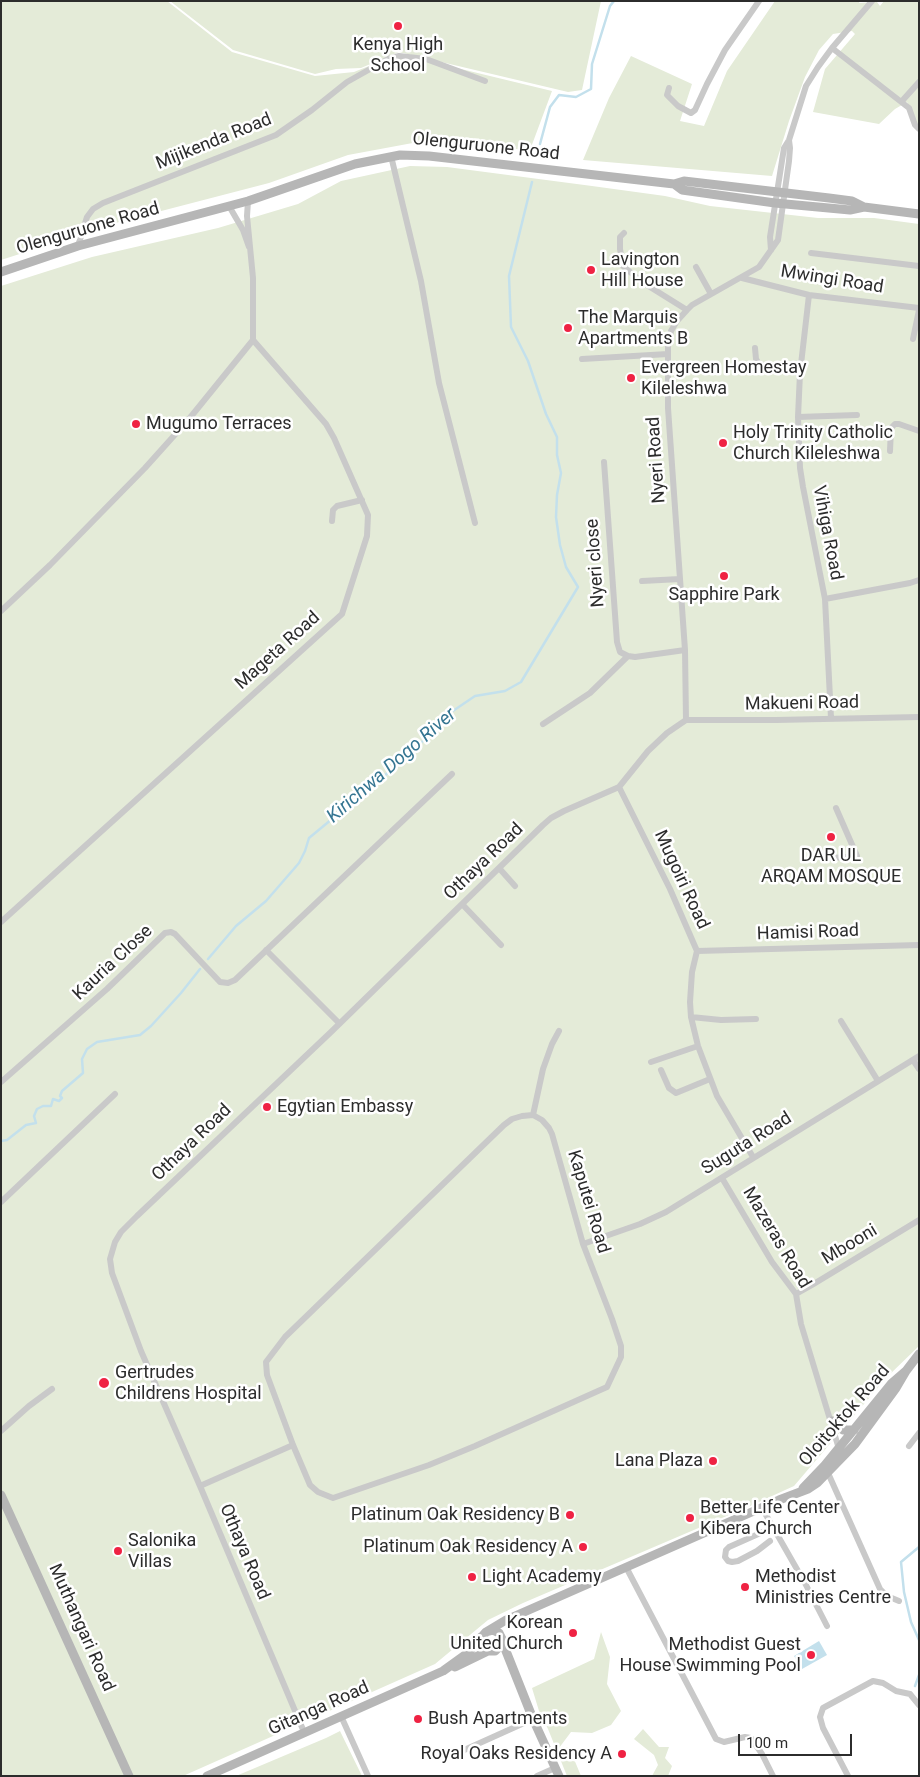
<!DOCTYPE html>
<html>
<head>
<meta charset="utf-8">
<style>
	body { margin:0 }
	#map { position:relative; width:920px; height:1777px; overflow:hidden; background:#fff; font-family:Roboto,sans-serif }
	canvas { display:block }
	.frame { position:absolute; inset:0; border:2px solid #2c2c2c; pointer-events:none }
	.scale { position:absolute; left:738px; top:1734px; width:114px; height:22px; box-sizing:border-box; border:2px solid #2c2c2c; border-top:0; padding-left:6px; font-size:15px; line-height:18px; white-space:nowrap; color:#2c2c2c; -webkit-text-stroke:4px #fff; paint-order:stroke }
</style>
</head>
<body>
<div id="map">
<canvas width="920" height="1777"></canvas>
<div class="frame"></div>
<div class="scale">100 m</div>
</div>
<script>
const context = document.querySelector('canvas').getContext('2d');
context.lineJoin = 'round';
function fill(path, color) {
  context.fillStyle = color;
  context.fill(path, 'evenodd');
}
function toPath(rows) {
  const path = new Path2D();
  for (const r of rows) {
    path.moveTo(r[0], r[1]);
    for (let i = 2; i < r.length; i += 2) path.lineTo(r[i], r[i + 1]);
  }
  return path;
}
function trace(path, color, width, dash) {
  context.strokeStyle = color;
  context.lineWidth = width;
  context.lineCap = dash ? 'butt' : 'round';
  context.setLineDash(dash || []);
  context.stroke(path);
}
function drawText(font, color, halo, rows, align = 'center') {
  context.font = font + ' Roboto,sans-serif';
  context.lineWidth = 5;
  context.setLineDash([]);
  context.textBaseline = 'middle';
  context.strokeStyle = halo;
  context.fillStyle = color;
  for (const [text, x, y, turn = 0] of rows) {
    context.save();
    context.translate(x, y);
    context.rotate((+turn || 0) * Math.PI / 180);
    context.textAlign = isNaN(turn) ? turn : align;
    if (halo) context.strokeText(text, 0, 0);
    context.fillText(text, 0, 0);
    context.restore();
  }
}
fill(toPath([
	[1,1,167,1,232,52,315,76,354,72,399,54,552,91,530,150,418,142,348,155,269,183,119,222,1,260],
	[170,1,601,1,582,90,568,92,399,52,361,68,336,69,315,74,233,50],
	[775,1,860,1,859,3,877,2,880,6,884,1,919,1,919,128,907,102,895,109,879,124,813,112,825,69,855,34,852,31,833,34,819,50,805,77,789,121,772,176,583,160,609,98,631,56,692,84,680,121,704,126,727,71],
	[410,166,447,167,592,186,665,196,710,206,818,218,874,218,919,224,919,1346,887,1377,794,1486,750,1506,523,1603,488,1620,435,1664,183,1776,1,1776,1,286,92,257,218,228,298,204,341,181],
	[601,1632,610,1657,607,1684,621,1711,611,1725,592,1733,571,1732,559,1748,569,1747,581,1776,567,1776,548,1729,539,1711,532,1688,594,1659],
	[643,1729,659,1747,669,1747,665,1758,672,1766,668,1776,652,1776,658,1765,654,1755,634,1739],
	[340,1731,362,1776,236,1776,326,1738]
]), '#e4ebd8');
fill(toPath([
	[819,1641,827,1655,802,1669,794,1656]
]), '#c3e0ec');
trace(toPath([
	[540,144,550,107,559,95,576,97,591,89,592,64,610,6,614,1],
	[208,959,236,926,266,901,299,863,305,851,309,838,413,752,444,717,475,696,505,691,521,682,578,587,566,567,560,545,556,517,557,495,561,473,557,455,557,437,546,414,528,361,511,327,509,276,532,182],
	[1,1141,7,1140,26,1125,36,1123,34,1116,37,1109,43,1106,51,1106,53,1099,59,1101,62,1098,60,1096,62,1091,83,1073,82,1059,87,1049,97,1042,140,1035,151,1026,181,993,200,969],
	[919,1547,901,1562,904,1592,911,1622,919,1640],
	[915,1686,919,1675]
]), '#c3e0ec', 2.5);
trace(toPath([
	[832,48,909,108,915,125,919,129],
	[669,88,667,95,678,106,691,113,695,110,707,84,725,50,759,1],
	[902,101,919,82],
	[391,156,421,281,439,383,475,523],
	[229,206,243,230,249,247],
	[624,233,620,237,620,249,623,266,642,282,687,310],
	[78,246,87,217,93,209,103,203,276,135,312,110,347,82,388,59,399,56,426,59,485,81],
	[771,250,770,237,784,148,789,140,806,86,818,67,832,48,872,1],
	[811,253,919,266],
	[696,267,711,294],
	[742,278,809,295,919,308],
	[809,295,800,373,798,417,800,468,803,487,825,599,831,718],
	[913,339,919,310],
	[755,348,756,359,759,364,800,373],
	[582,359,668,354],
	[798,417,857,415],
	[890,451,891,428,895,424,899,424,919,431],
	[604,462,617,642,620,652,628,656],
	[332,521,333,510,337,506,362,500],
	[642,581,680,579],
	[825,599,910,583,919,580],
	[1,611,50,565,145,468,189,419,253,340,253,278,247,216,248,201],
	[686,720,685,650,668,408,668,345,671,331,677,321,687,310,692,305,759,267,778,240,789,161,790,148,789,140],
	[686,720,776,720,919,717],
	[543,724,590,693,628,656,635,657,685,650],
	[619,787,670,889,697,951,692,972,690,1002,691,1017,698,1046,717,1096,753,1157],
	[822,859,857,856,836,808],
	[499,868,515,886],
	[462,904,501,945],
	[1,922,342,614,367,536,368,515,334,438,326,424,253,340],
	[266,950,339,1023],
	[697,951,919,945],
	[691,1017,721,1020,756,1019],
	[841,1021,878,1081],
	[913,1060,919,1069],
	[651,1062,698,1046],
	[661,1070,669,1088,676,1093,710,1079],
	[1,1082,107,989,165,933,171,932,175,934,220,982,228,983,235,980,452,774],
	[533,1115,542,1120,549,1128,552,1134,583,1244,612,1319,621,1346,621,1357,607,1387,475,1446,429,1465,333,1498,318,1492,310,1485,293,1445,267,1375,266,1362,285,1337,504,1125,512,1119,522,1116,533,1115],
	[533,1115,543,1069,552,1044,559,1031],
	[722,1178,772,1262,796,1294,801,1324,839,1449],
	[1,1202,115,1094],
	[583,1244,640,1224,666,1212,919,1056],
	[796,1294,812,1285,919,1220],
	[1,1431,29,1406,52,1389],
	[909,1446,919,1433],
	[828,1473,880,1589,887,1596,899,1601],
	[200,1486,293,1445],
	[762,1508,806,1585,827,1626],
	[765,1531,729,1547,726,1550,725,1557,728,1561,732,1562,738,1561,757,1551,770,1541],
	[626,1567,716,1739,724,1742,745,1737,751,1738,762,1754,773,1776],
	[341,1716,368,1776],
	[304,1732,200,1486,141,1351,112,1273,110,1259,115,1242,121,1232,137,1216,331,1032,543,825,551,818,564,811,619,787,648,751,667,733,686,720],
	[462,1751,533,1719],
	[537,1776,555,1768],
	[848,1776,823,1728,820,1717,823,1708,873,1681,883,1683,896,1691,910,1694,919,1705]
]), '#c9c9c9', 6);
trace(toPath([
	[674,184,684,181,829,198,852,201,864,207],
	[1,272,78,246,248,201,355,164,400,155,429,156,674,184,682,190,775,203,850,210,864,207,919,214],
	[832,1421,843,1430,854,1430],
	[803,1488,825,1465,891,1384,906,1371,919,1354],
	[1,1495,129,1776],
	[486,1632,506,1620,572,1591,779,1500,808,1489,817,1483,855,1444,896,1388,906,1371],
	[502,1641,533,1719,559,1776],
	[455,1667,488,1651],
	[207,1776,443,1671,468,1653,486,1632,493,1630,499,1633,502,1639,502,1644,495,1651,488,1651,483,1647,481,1637]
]), '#b6b6b6', 9);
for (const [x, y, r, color] of [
	[398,26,5,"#ef2243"],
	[591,270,5,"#ef2243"],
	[568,328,5,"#ef2243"],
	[631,378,5,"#ef2243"],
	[136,424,5,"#ef2243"],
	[723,443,5,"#ef2243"],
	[724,576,5,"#ef2243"],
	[831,837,5,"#ef2243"],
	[267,1107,5,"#ef2243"],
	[104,1383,6,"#ef2243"],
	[713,1461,5,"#ef2243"],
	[570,1515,5,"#ef2243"],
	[690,1518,5,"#ef2243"],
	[583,1547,5,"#ef2243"],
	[118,1551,5,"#ef2243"],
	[472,1577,5,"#ef2243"],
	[745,1587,5,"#ef2243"],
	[573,1633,5,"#ef2243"],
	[811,1655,5,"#ef2243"],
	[418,1719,5,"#ef2243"],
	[622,1754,5,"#ef2243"]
]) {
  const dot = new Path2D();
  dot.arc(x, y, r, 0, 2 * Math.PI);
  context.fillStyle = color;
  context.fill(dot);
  trace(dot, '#fff', 2);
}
drawText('18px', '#2c2c2c', '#fff', [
	["Kenya High",398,45,"center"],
	["School",398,66,"center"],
	["Lavington",601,260],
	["Hill House",601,281],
	["The Marquis",578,318],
	["Apartments B",578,339],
	["Evergreen Homestay",641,368],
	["Kileleshwa",641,389],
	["Mugumo Terraces",146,424],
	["Holy Trinity Catholic",733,433],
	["Church Kileleshwa",733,454],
	["Sapphire Park",724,595,"center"],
	["DAR UL",831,856,"center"],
	["ARQAM MOSQUE",831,877,"center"],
	["Egytian Embassy",277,1107],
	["Gertrudes",115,1373],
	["Childrens Hospital",115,1394],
	["Lana Plaza",703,1461,"right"],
	["Better Life Center",700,1508],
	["Kibera Church",700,1529],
	["Platinum Oak Residency B",560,1515,"right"],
	["Salonika",128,1541],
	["Villas",128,1562],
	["Platinum Oak Residency A",573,1547,"right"],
	["Light Academy",482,1577],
	["Methodist",755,1577],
	["Ministries Centre",755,1598],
	["Korean",563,1623,"right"],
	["United Church",563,1644,"right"],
	["Methodist Guest",801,1645,"right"],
	["House Swimming Pool",801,1666,"right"],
	["Bush Apartments",428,1719],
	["Royal Oaks Residency A",612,1754,"right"]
], 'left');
drawText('18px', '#2c2c2c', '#fff', [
	["Mijikenda Road",214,142,-22],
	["Olenguruone Road",486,147,6],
	["Olenguruone Road",88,229,-16],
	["Mwingi Road",832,280,9],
	["Nyeri Road",657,460,-94],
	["Vihiga Road",827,533,79],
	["Nyeri close",596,563,-94],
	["Mageta Road",278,651,-42],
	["Makueni Road",802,704,-1],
	["Othaya Road",484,862,-44],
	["Mugoiri Road",681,880,65],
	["Hamisi Road",808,933,-2],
	["Kauria Close",113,963,-43],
	["Othaya Road",192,1143,-44],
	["Suguta Road",747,1144,-32],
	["Kaputei Road",588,1202,73],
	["Mazeras Road",776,1238,59],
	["Mbooni",850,1245,-31],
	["Oloitoktok Road",845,1416,-49],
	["Othaya Road",244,1552,67],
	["Muthangari Road",81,1628,66],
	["Gitanga Road",319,1709,-24]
]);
drawText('italic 19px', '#367692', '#fff', [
	["Kirichwa Dogo River",392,766,-41]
]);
</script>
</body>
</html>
